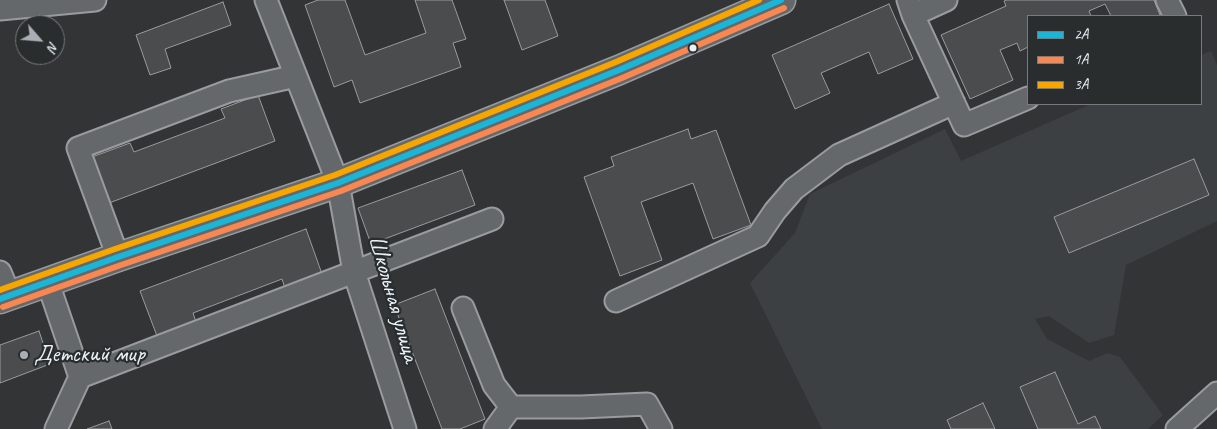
<!DOCTYPE html>
<html>
<head>
<meta charset="utf-8">
<style>
	body { margin:0 }
	#map { position:relative; width:1217px; height:429px; overflow:hidden; background:#333435; font-family:Caveat,sans-serif }
	canvas { display:block }
	.legend { position:absolute; left:1027px; top:15px; width:175px; height:90px; box-sizing:border-box; background:#2a2d2e; border:1px solid #767b7f; margin:0; padding:6px 9px; list-style:none; font-size:15px; color:#e8f1f8 }
	.legend li { display:flex; align-items:center; gap:10px; height:25px }
	.legend b { width:25px; border:1px solid #767b7f }
	.north { position:absolute; left:15px; top:15px; width:50px; height:50px; box-sizing:border-box; background:#2a2d2e; border:1px solid #767b7f; border-radius:50%; rotate:117deg; font-size:14px; font-weight:700; line-height:20px; text-align:center; color:#e8f1f8 }
	.north::after { content:''; display:block; margin:auto; width:18px; height:22px; background:#a9afb4; clip-path:polygon(50% 0,100% 100%,50% 72%,0 100%) }
</style>
</head>
<body>
<div id="map">
<canvas width="1217" height="429"></canvas>
<ul class="legend">
<li><b style="height:6px;background:#1ab6d8"></b>2А</li>
<li><b style="height:6px;background:#f88751"></b>1А</li>
<li><b style="height:6px;background:#f7a600"></b>3А</li>
</ul>
<div class="north">N</div>
</div>
<script>
const context = document.querySelector('canvas').getContext('2d');
context.lineJoin = 'round';
function fill(path, color) {
  context.fillStyle = color;
  context.fill(path, 'evenodd');
}
function toPath(rows) {
  const path = new Path2D();
  for (const r of rows) {
    path.moveTo(r[0], r[1]);
    for (let i = 2; i < r.length; i += 2) path.lineTo(r[i], r[i + 1]);
  }
  return path;
}
function trace(path, color, width, dash) {
  context.strokeStyle = color;
  context.lineWidth = width;
  context.lineCap = dash ? 'butt' : 'round';
  context.setLineDash(dash || []);
  context.stroke(path);
}
function drawText(font, color, halo, rows, align = 'center') {
  context.font = font + ' Caveat,sans-serif';
  context.lineWidth = 4.5;
  context.setLineDash([]);
  context.textBaseline = 'middle';
  context.strokeStyle = halo;
  context.fillStyle = color;
  for (const [text, x, y, turn = 0] of rows) {
    context.save();
    context.translate(x, y);
    context.rotate((+turn || 0) * Math.PI / 180);
    context.textAlign = isNaN(turn) ? turn : align;
    if (halo) context.strokeText(text, 0, 0);
    context.fillText(text, 0, 0);
    context.restore();
  }
}
fill(toPath([
	[1211,51,1217,65,1217,221,1126,265,1114,335,1089,343,1049,316,1035,319,1047,339,1089,361,1108,353,1120,357,1163,415,1148,429,822,429,750,283,795,233,810,194,945,129,961,161,1091,104,1201,104,1201,55]
]), '#3d4042');
const building = toPath([
	[318,0,345,0,365,55,426,33,415,0,452,0,466,39,453,43,461,67,360,103,352,80,334,87,305,5,318,0],
	[504,0,545,0,558,36,522,50,504,0],
	[1006,0,1154,0,1160,15,1157,16,1111,16,1105,4,1089,11,1091,16,1028,16,1028,47,1020,51,1017,43,1000,50,1013,80,970,99,941,35,1006,6,1004,1,1006,0],
	[223,2,231,25,165,49,171,68,150,75,136,35,223,2],
	[889,4,913,59,878,74,869,52,821,73,830,93,795,109,772,55,889,4],
	[258,95,275,141,109,203,92,157,130,143,134,152,225,118,221,109,258,95],
	[688,129,691,139,716,130,751,225,713,239,693,183,641,202,662,260,620,276,584,177,614,166,611,157,688,129],
	[1194,159,1209,195,1069,253,1054,217,1194,159],
	[462,170,475,205,371,244,358,208,462,170],
	[306,229,322,274,285,288,282,279,193,313,196,322,157,336,140,291,306,229],
	[435,289,485,419,460,429,442,429,394,305,435,289],
	[39,331,50,364,0,383,0,345,39,331],
	[1055,372,1078,424,1095,416,1101,429,1038,429,1020,387,1055,372],
	[983,403,995,429,951,429,947,420,983,403],
	[109,421,112,429,87,429,109,421]
]);
fill(building, '#4b4c4d');
trace(building, '#999b9e', 1);
const minor = toPath([
	[266,0,338,183,354,272,405,429],
	[908,0,913,15,964,125,1028,98],
	[1167,0,1175,16],
	[0,9,95,0],
	[913,15,946,0],
	[118,257,78,148,229,91,296,76],
	[0,272,10,296],
	[48,283,80,377,56,429],
	[616,301,758,236,775,211,794,189,839,155,954,103],
	[463,308,494,385,511,407,581,407,647,404,661,429],
	[80,377,492,219],
	[495,429,511,407],
	[1177,429,1217,393]
]);
const major = toPath([
	[0,299,118,257,338,183,619,70,781,0]
]);
trace(minor, '#999b9e', 25);
trace(major, '#999b9e', 31);
trace(minor, '#64686b', 21);
trace(major, '#64686b', 28);
trace(toPath([
	[0,299,118,257,338,183,619,70,781,0]
]), '#1ab6d8', 6);
trace(toPath([
	[3,307,121,265,341,191,622,78,784,8]
]), '#f88751', 6);
trace(toPath([
	[0,290,115,249,335,175,616,62,759,0]
]), '#f7a600', 6);
for (const [x, y, r, color] of [
	[693,48,4.5,"#e8f1f8"],
	[24,355,5,"#a9afb4"]
]) {
  const dot = new Path2D();
  dot.arc(x, y, r, 0, 2 * Math.PI);
  context.fillStyle = color;
  context.fill(dot);
  trace(dot, '#2a2d2e', 2);
}
drawText('24px', '#e8f1f8', '#2a2d2e', [
	["Школьная улица",393,299,74]
]);
drawText('24px', '#e8f1f8', '#2a2d2e', [
	["Детский мир",34,355]
], 'left');
</script>
</body>
</html>
